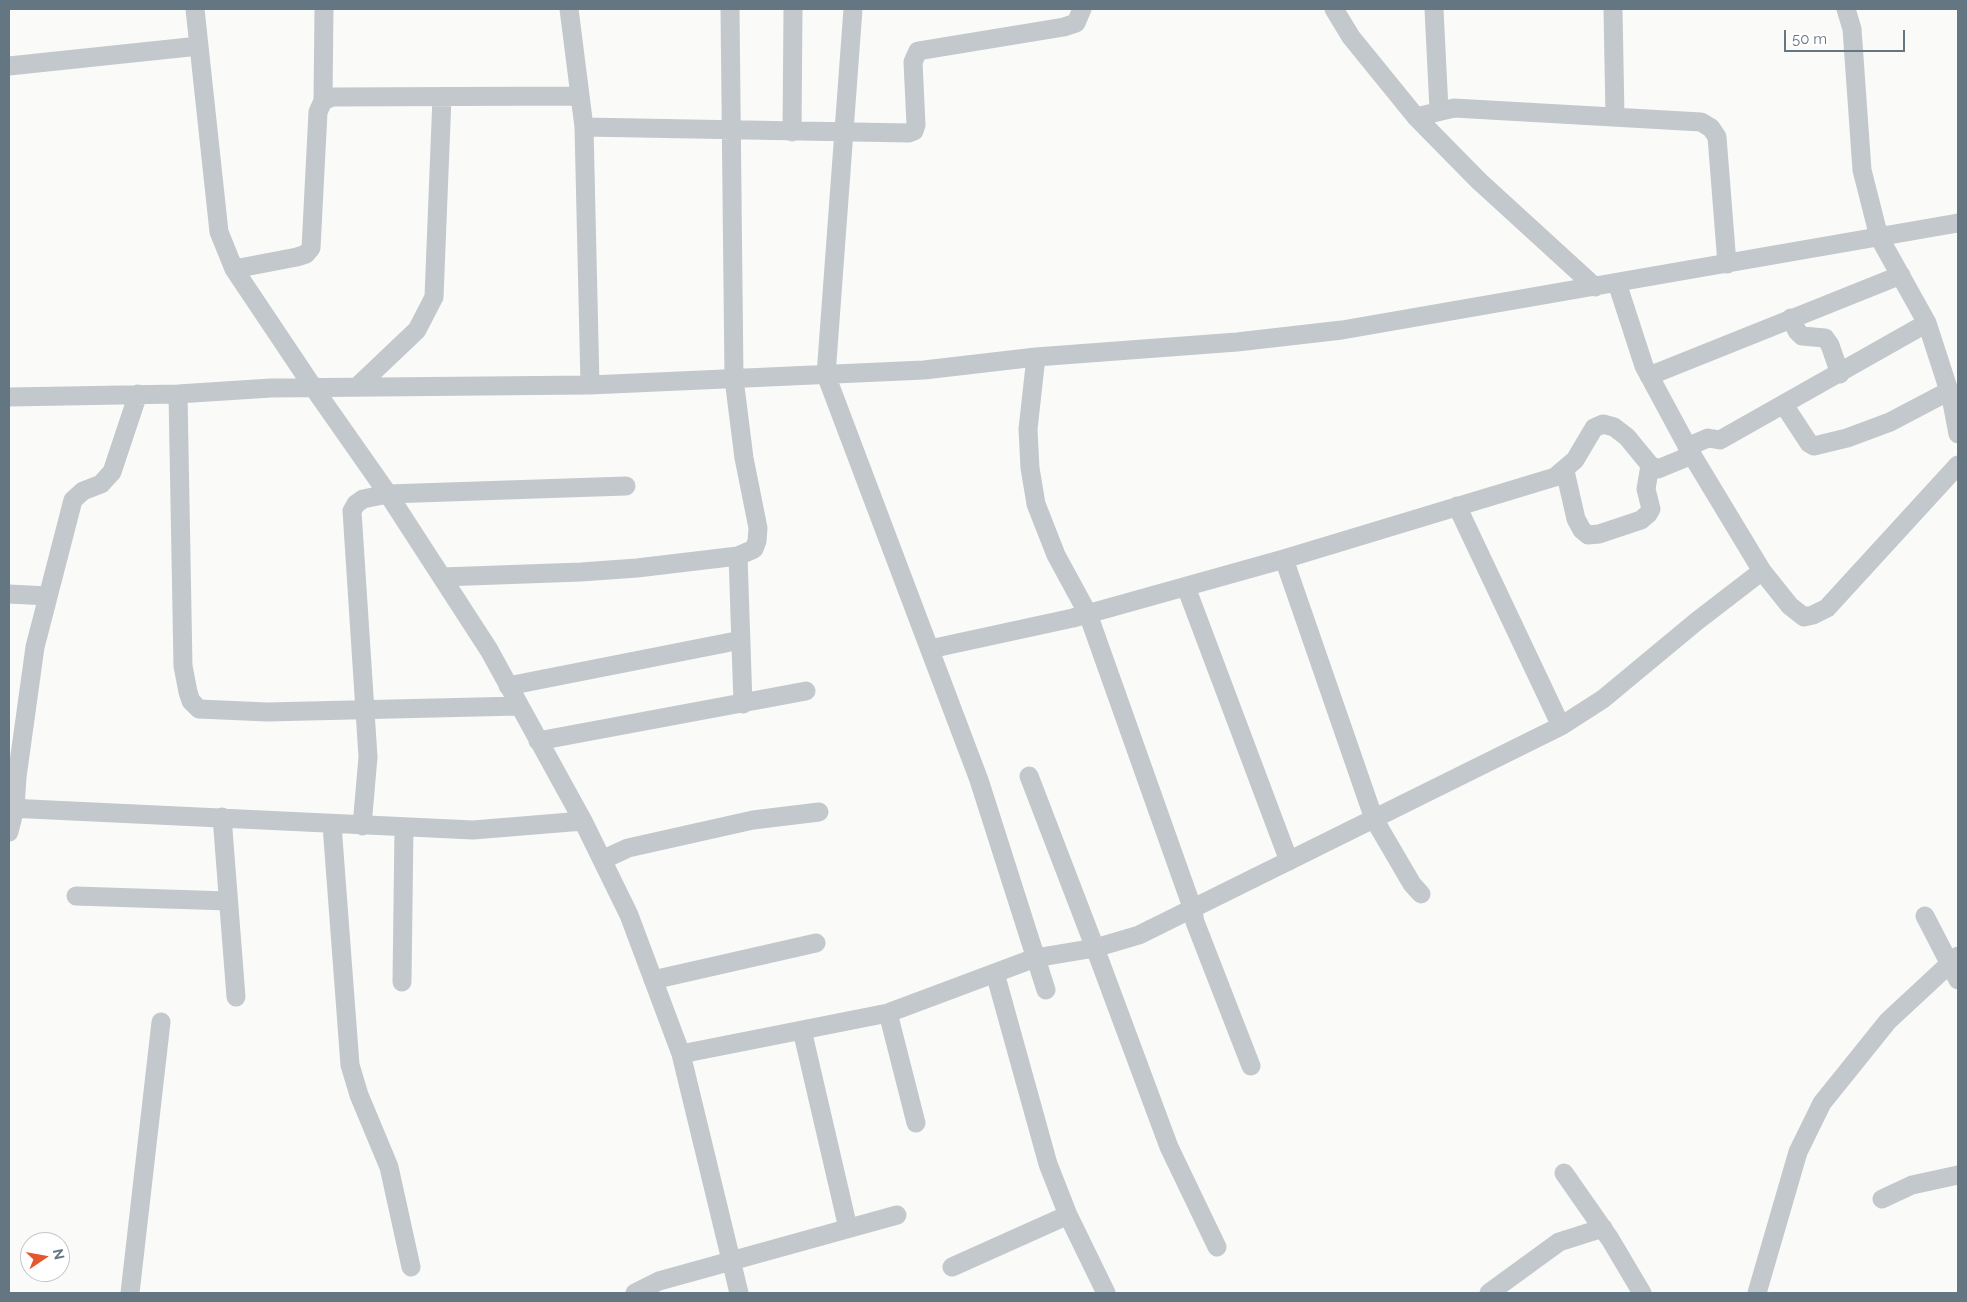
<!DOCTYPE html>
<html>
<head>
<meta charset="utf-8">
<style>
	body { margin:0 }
	#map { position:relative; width:1967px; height:1302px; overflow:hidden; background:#fafaf8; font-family:Raleway,sans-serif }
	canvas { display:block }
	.frame { position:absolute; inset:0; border:10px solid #657683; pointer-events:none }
	.north { position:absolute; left:20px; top:1232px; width:50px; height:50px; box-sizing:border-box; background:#fff; border:1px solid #c1c8cd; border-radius:50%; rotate:78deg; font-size:14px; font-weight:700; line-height:20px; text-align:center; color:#657683 }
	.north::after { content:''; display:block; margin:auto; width:18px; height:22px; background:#e4572e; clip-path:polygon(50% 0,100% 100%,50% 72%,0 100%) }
	.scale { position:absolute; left:1784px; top:30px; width:121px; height:22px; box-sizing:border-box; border:2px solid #657683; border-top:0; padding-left:6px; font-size:15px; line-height:18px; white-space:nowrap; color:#657683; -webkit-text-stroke:4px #fff; paint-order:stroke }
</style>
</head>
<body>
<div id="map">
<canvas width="1967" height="1302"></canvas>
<div class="frame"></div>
<div class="north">N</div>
<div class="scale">50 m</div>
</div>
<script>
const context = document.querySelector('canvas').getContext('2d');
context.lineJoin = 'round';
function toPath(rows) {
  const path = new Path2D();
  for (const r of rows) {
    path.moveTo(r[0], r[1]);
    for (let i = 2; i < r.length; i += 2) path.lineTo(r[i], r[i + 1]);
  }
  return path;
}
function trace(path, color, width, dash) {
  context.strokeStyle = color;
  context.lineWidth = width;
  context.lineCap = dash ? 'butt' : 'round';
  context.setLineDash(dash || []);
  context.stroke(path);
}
trace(toPath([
	[195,9,219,232,234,269,313,387,388,494,489,650,583,821,629,915,681,1054,739,1293],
	[569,9,584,127,590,385],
	[853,9,826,375,979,780,1046,990],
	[1334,9,1351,37,1416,117,1479,181,1595,287],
	[1434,9,1439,110],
	[1613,9,1615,117],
	[1846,9,1852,29,1862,170,1879,237,1927,323,1951,397,1958,434],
	[9,66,199,46],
	[323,101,324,9],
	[1416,117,1454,108,1701,122,1711,128,1717,137,1727,264],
	[584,127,909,133,914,131,916,125,913,62,918,51,1064,27,1076,23,1082,9],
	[792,132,793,9],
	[234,269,297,257,306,254,311,248,318,112,323,101,332,97,580,96],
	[1791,318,1797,331,1802,336,1825,338,1830,345,1840,374],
	[1036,357,1028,429,1030,468,1036,504,1056,555,1088,614,1192,907,1195,922,1251,1066],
	[1649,376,1901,275],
	[357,387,417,330,434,297,442,97],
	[178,394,183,666,188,692,191,701,199,709,267,712,519,706],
	[9,397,178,394,271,388,590,385,924,370,1036,357,1237,342,1342,330,1958,223],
	[1784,405,1809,443,1814,446,1847,438,1890,422,1949,391],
	[1687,447,1708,438,1720,440,1927,323],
	[1692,455,1762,571,1790,606,1804,617,1813,615,1827,608,1958,465],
	[1565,471,1576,519,1582,530,1588,535,1599,534,1641,520,1648,514,1651,509,1646,489,1650,465],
	[738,556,743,704],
	[1284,559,1374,819,1412,884,1421,894],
	[442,577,581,572,637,568,738,556,754,549,757,541,758,528,744,458,734,379,730,9],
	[1186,587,1289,861],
	[9,594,48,596],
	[930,649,1073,618,1284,559,1555,477,1575,460,1594,428,1603,424,1614,427,1627,437,1650,465,1658,469,1692,455,1644,366,1617,283],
	[508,686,741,640],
	[1561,726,1603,699,1697,621,1762,571],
	[538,741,806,691],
	[1029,776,1095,948,1139,935,1561,726,1457,506],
	[9,808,473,830,583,821],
	[222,817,236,997],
	[332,825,350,1065,359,1095,389,1167,411,1267],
	[362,826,368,757,352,511,356,504,363,499,388,494,626,486],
	[9,832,15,808,17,777,35,647,73,500,83,491,101,484,112,472,138,394],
	[602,860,628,848,753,820,819,812],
	[76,896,228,901],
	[1925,916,1958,980],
	[995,973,1048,1164,1068,1215,1106,1293],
	[653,980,816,943],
	[402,982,404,828],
	[888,1013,916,1123],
	[802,1030,848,1228],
	[681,1054,888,1013,1035,958,1095,948,1169,1147,1217,1247],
	[1564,1173,1610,1239,1642,1293],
	[1882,1199,1912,1185,1958,1175],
	[952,1267,1068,1215],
	[130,1293,161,1022],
	[635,1293,659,1281,897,1215],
	[1489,1293,1559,1242,1603,1228],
	[1757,1293,1798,1152,1822,1103,1888,1021,1958,956]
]), '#c3c8cc', 19);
</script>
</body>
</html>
